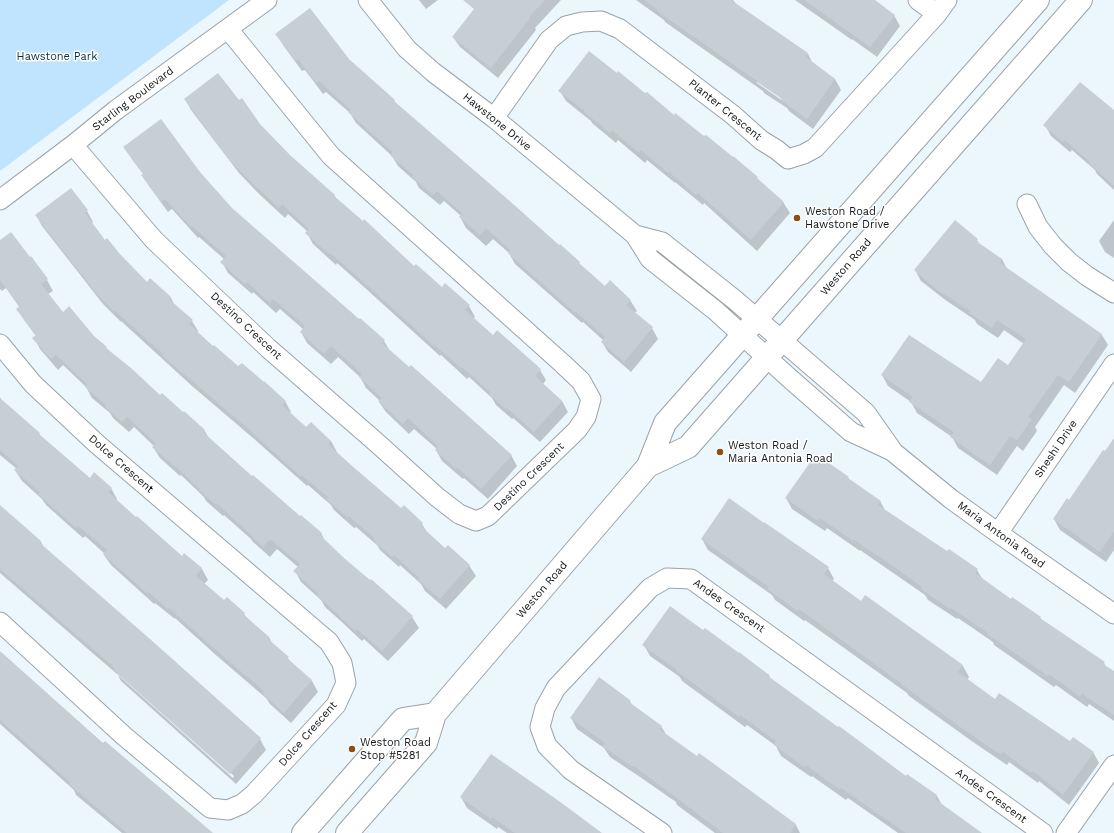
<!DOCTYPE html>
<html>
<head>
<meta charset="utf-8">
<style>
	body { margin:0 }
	canvas { display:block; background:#ecf6fd }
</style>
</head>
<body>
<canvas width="1114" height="833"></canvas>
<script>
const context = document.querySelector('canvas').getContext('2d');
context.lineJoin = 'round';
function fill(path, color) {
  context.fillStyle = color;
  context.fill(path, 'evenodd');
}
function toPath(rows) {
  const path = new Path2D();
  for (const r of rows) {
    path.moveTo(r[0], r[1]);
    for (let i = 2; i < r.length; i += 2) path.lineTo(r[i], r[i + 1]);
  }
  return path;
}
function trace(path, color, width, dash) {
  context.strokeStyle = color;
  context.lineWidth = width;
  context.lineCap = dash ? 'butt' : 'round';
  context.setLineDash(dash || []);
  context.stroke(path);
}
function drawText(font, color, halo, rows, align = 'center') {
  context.font = font + ' "Work Sans",sans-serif';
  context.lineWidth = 3;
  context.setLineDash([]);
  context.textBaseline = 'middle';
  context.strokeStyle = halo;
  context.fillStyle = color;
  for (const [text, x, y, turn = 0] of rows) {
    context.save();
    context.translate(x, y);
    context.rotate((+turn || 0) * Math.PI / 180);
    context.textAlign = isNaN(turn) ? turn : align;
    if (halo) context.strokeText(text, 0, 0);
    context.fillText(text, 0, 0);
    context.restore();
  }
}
fill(toPath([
	[0,0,229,0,0,171]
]), '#c0e4fd');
fill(toPath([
	[419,0,438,0,426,9],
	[480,0,561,0,535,28,536,30,498,78,460,47,453,37,475,10],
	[636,0,733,0,737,5,808,54,813,64,835,79,841,90,813,129,789,111,787,108,764,93,763,91,665,22,664,20],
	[757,81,787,101,786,103,757,83],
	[795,0,873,0,894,15,900,26,877,57,852,39,852,40],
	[277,34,348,60,394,101,395,103,579,263,581,266,605,287,630,300,637,311,634,313,652,328,658,339,631,372,608,352,602,342,603,340,583,322,582,323,515,264,509,253,493,239,486,246,466,228,460,217,461,216,444,201,440,205,419,188,416,182,398,166,392,156,356,123,350,113,326,92,323,94,305,70,302,71,283,45],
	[560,91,674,116,783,202,790,213,757,251,704,203,703,205,675,182,675,183,647,160,645,163,618,140,616,143,592,123,591,121,566,101],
	[185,99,238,102,289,155,334,195,337,199,414,267,442,288,469,306,475,317,473,319,493,336,540,370,546,380,543,384,562,401,568,412,540,442,513,418,512,419,496,405,492,398,469,377,467,379,441,355,440,356,364,287,337,263,336,265,313,244,307,233,308,232,288,214,285,218,259,194,239,173,191,110],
	[1114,112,1114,190,1097,174,1095,170,1072,150,1070,152,1051,136,1045,125],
	[131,158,200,173,231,208,384,341,390,351,511,455,517,466,488,499,464,478,463,479,442,461,436,450,437,449,414,429,409,434,386,412,379,402,380,401,366,388,360,377,338,357,331,364,307,343,301,332,303,329,280,309,276,313,253,292,252,294,228,273,222,262,224,259,199,237,198,238,172,209,168,212,149,186,143,176,144,175],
	[87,211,93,222,91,223,104,241,119,255,147,283,151,280,171,298,175,306,192,321,198,331,197,333,239,368,285,401,291,412,290,413,307,428,331,441,337,452,336,453,401,510,422,524,428,534,446,550,469,565,476,576,446,609,425,591,421,584,400,565,399,567,380,550,377,545,356,527,354,528,334,510,331,505,308,485,307,486,253,438,192,386,121,321,121,322,103,304,42,226,36,215],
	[1114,220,1114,258,1105,252,1099,241],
	[977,240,980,245,1002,259,1007,269,1102,335,1108,345,1075,393,1064,385,1035,427,1037,431,1023,451,1017,446,997,475,958,448,952,437,917,413,911,402,888,386,882,375,982,384,1008,367,1024,344,1004,330,998,338,977,324,975,320,944,299,921,281,915,270],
	[0,242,30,259,31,258,47,280,53,291,48,294,63,313,93,336,160,397,204,430,209,438,252,478,321,533,326,543,370,582,371,581,412,617,419,628,388,661,364,639,362,641,346,626,344,624,325,607,321,600,301,582,295,571,298,567,277,549,270,557,253,542,251,539,224,515,223,516,206,501,204,497,181,475,180,476,160,458,153,447,154,446,134,427,129,432,113,418,110,413,92,398,86,387,63,365,58,370,40,349,34,338,36,336,24,320,18,309,20,308,6,288,2,291,0,289],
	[0,397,3,402,39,433,41,437,90,479,111,488,117,499,116,501,182,557,184,555,202,569,208,580,204,584,224,602,244,614,248,619,269,637,273,645,288,658,291,663,312,681,318,692,291,723,270,704,266,698,217,656,175,618,175,619,155,603,154,604,111,565,104,555,105,554,85,536,83,538,46,505,42,499,22,481,15,470,17,469,0,455],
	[1114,440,1114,550,1106,562,1060,530,1054,519,1070,501],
	[816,455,848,478,850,481,880,501,886,512,947,553,977,570,983,580,1012,600,1040,618,1042,620,1104,663,1106,667,1114,672,1114,721,1089,704,1087,707,1056,685,1054,687,994,645,993,642,958,618,957,619,928,600,925,595,860,550,860,551,827,528,825,531,792,509,786,498],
	[0,506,41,542,45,549,260,739,266,750,236,784,121,681,118,675,0,573],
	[117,671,234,776,233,778,117,674],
	[702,539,828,568,834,579,832,581,861,602,866,596,963,666,969,677,967,680,995,700,1070,743,1093,752,1099,763,1069,805,1039,781,1038,783,1009,762,1007,765,973,742,909,696,907,693,805,620,804,621,775,600,772,595,708,550],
	[704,632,739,654,769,675,771,680,906,777,907,775,937,796,942,805,981,833,898,833,848,798,846,800,812,776,811,777,781,756,776,746,747,725,745,727,682,681,680,677,650,656,644,645],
	[0,653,103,745,211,833,122,833,76,795,74,790,0,724],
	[599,679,630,701,633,707,661,726,667,736,697,758,729,776,796,825,800,833,715,833,677,805,676,802,640,777,610,757,604,748,577,729,571,718],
	[461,797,601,833,507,833,498,827,497,829,467,808]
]), '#0003');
fill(toPath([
	[463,0,545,0,529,17,530,18,491,68,452,37,474,9],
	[644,0,731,0,808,53,806,57,835,79,807,119,781,100,782,99,757,82,757,81,657,11,658,10],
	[804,0,875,0,895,15,870,47],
	[310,8,349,59,395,100,394,101,512,203,559,245,560,244,580,262,579,263,605,286,610,280,631,300,626,305,653,327,624,362,601,342,605,337,576,312,575,313,508,253,510,250,486,228,480,235,459,217,462,213,437,191,433,195,412,177,413,175,390,155,393,152,348,112,351,110,319,81,316,83,298,59,296,61,275,34],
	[589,51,617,73,618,71,645,93,647,92,674,115,675,113,704,136,706,135,733,157,733,156,758,177,757,178,784,202,751,240,698,193,696,195,669,172,668,173,641,150,639,153,612,130,610,133,584,112,585,111,558,91],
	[218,73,239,100,242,98,260,124,290,155,335,195,334,196,363,221,364,219,414,266,416,264,442,287,445,283,470,305,465,310,493,335,497,330,541,369,535,376,562,401,534,432,507,408,506,409,489,394,490,392,462,367,461,368,434,345,434,346,357,276,330,253,329,254,305,233,309,229,282,204,279,208,252,183,231,162,184,99],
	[1080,82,1114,110,1114,186,1089,163,1090,162,1065,140,1063,142,1043,125],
	[161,119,200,172,232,208,359,319,360,318,385,340,382,343,409,367,411,365,512,455,481,489,457,467,456,469,435,450,438,446,408,418,403,424,378,401,382,398,359,377,362,374,331,346,324,354,300,332,305,326,273,299,270,303,247,282,245,284,220,262,226,256,192,226,191,227,165,199,161,202,141,175,143,174,123,147],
	[71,188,88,210,85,213,105,240,107,238,120,254,147,282,150,278,171,297,169,299,193,320,189,324,213,346,214,345,238,366,242,363,264,382,264,381,286,401,282,405,306,427,311,422,331,441,328,444,351,465,401,508,404,505,423,523,421,526,445,548,448,545,470,565,440,599,418,580,419,578,394,555,392,557,373,540,374,538,349,516,348,518,326,499,328,497,301,475,300,476,246,427,185,375,163,356,164,355,115,311,114,312,96,293,35,215],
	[955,220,978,239,976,241,1002,259,1000,263,1102,334,1069,382,1058,375,1028,417,1032,419,1017,440,1010,436,990,465,950,437,954,432,909,402,913,397,881,375,909,335,981,382,998,358,1008,365,1026,339,997,320,992,328,969,313,970,311,936,289,914,270],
	[11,232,30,257,31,256,48,279,41,284,63,312,69,306,94,336,107,347,106,348,131,368,160,395,162,393,183,412,184,411,205,430,203,432,252,476,253,475,300,516,301,515,322,533,320,535,344,558,370,580,371,579,413,616,382,651,357,629,355,631,338,615,339,615,317,596,319,594,293,571,300,564,270,539,263,547,246,531,246,530,217,504,216,505,199,490,200,489,174,465,174,466,152,447,156,443,127,417,122,422,105,407,106,405,85,387,87,384,56,355,51,359,32,338,36,335,16,309,20,306,0,280,0,240],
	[0,398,40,433,39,434,90,478,94,472,112,488,108,492,136,517,137,516,182,556,184,553,202,568,196,576,224,600,227,597,245,613,244,615,269,637,268,639,289,657,287,658,312,680,284,713,262,693,264,691,210,645,169,608,168,609,148,592,148,594,103,554,107,550,78,526,76,528,38,494,40,492,14,470,18,466,0,450],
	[1114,438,1114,531,1100,552,1053,519,1067,498,1069,500,1103,450,1105,451],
	[816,454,849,477,848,478,881,501,878,505,947,551,949,549,978,569,975,573,1011,599,1012,597,1041,617,1040,618,1105,662,1103,664,1114,671,1114,715,1082,694,1080,697,1049,674,1048,676,987,634,988,633,951,608,950,609,921,589,922,587,890,564,854,540,853,541,820,518,818,521,785,498],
	[729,498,764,523,764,522,829,567,824,574,861,601,865,595,963,665,958,672,995,699,999,693,1070,741,1073,737,1094,752,1063,795,1033,771,1031,773,1003,752,1001,755,966,731,902,685,902,684,799,609,798,611,767,589,769,587,701,539],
	[0,505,41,541,40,543,150,639,261,738,230,774,113,670,115,668,0,569],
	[670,606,703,630,705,628,739,653,739,652,769,675,768,676,838,727,839,726,906,776,907,774,937,795,935,799,982,833,906,833,841,788,840,790,806,765,804,767,774,745,776,741,740,715,739,717,675,670,676,669,642,645],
	[0,651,103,743,105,741,213,833,127,833,69,784,70,782,0,720],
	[599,677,630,700,629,702,662,726,659,729,697,756,699,753,796,824,790,833,723,833,634,766,633,767,602,746,605,743,570,718],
	[491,754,559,801,602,833,515,833,492,817,491,819,460,797]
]), '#c6cfd6');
const minor = toPath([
	[368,0,407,49,433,72,494,118,635,235,650,259,716,311,787,376,851,432,892,451,951,499,998,533,1114,614],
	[918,0,937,14],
	[494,118,549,40,566,26,582,22,601,21,620,29,733,115,761,140,777,150,788,159,804,154,815,148,937,14,947,0],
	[73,145,154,240,268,348,377,443,437,497,459,514,476,521,488,516,577,430,586,417,591,399,581,381,563,364,331,156,228,29],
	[0,200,73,145,116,110,267,0],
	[1027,204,1038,227,1053,246,1069,262,1087,276,1114,293],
	[635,235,662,242,735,300,866,413,892,450],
	[0,344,33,384,97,444,329,642,342,663,346,683,336,705,254,794,242,804,228,810,210,808,124,736,0,622],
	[998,533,1114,364],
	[662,833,571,770,547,746,540,727,545,708,556,688,650,588,667,578,691,579,1043,833],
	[1066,833,1114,765]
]);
const major = toPath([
	[648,466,688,447,1081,0],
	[303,833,403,719,435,714],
	[347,833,426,743,435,714,648,466,665,423,1038,0]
]);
trace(minor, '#9aa3aa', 21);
trace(major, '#9aa3aa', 24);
trace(minor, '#fff', 19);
trace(major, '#fff', 22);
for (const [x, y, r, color] of [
	[797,218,4,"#8d4e13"],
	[720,452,4,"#8d4e13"],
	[352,749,4,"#8d4e13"]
]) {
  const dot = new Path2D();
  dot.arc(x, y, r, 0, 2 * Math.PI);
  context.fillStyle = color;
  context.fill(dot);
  trace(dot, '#fff', 1.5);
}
drawText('11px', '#053046', '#fff', [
	["Hawstone Park",57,57]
]);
drawText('11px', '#121517', '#fff', [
	["Starling Boulevard",133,99,-37],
	["Planter Crescent",725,110,39],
	["Hawstone Drive",497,122,39],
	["Weston Road",846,267,-49],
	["Destino Crescent",246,326,43],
	["Sheshi Drive",1056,449,-56],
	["Dolce Crescent",121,464,41],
	["Destino Crescent",529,477,-44],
	["Maria Antonia Road",1001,535,36],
	["Weston Road",542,590,-49],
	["Andes Crescent",729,606,35],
	["Dolce Crescent",308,734,-49],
	["Andes Crescent",991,796,36]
]);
drawText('11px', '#121517', '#fff', [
	["Weston Road /",805,212],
	["Hawstone Drive",805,225],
	["Weston Road /",728,446],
	["Maria Antonia Road",728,459],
	["Weston Road",360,743],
	["Stop #5281",360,756]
], 'left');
</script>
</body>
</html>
